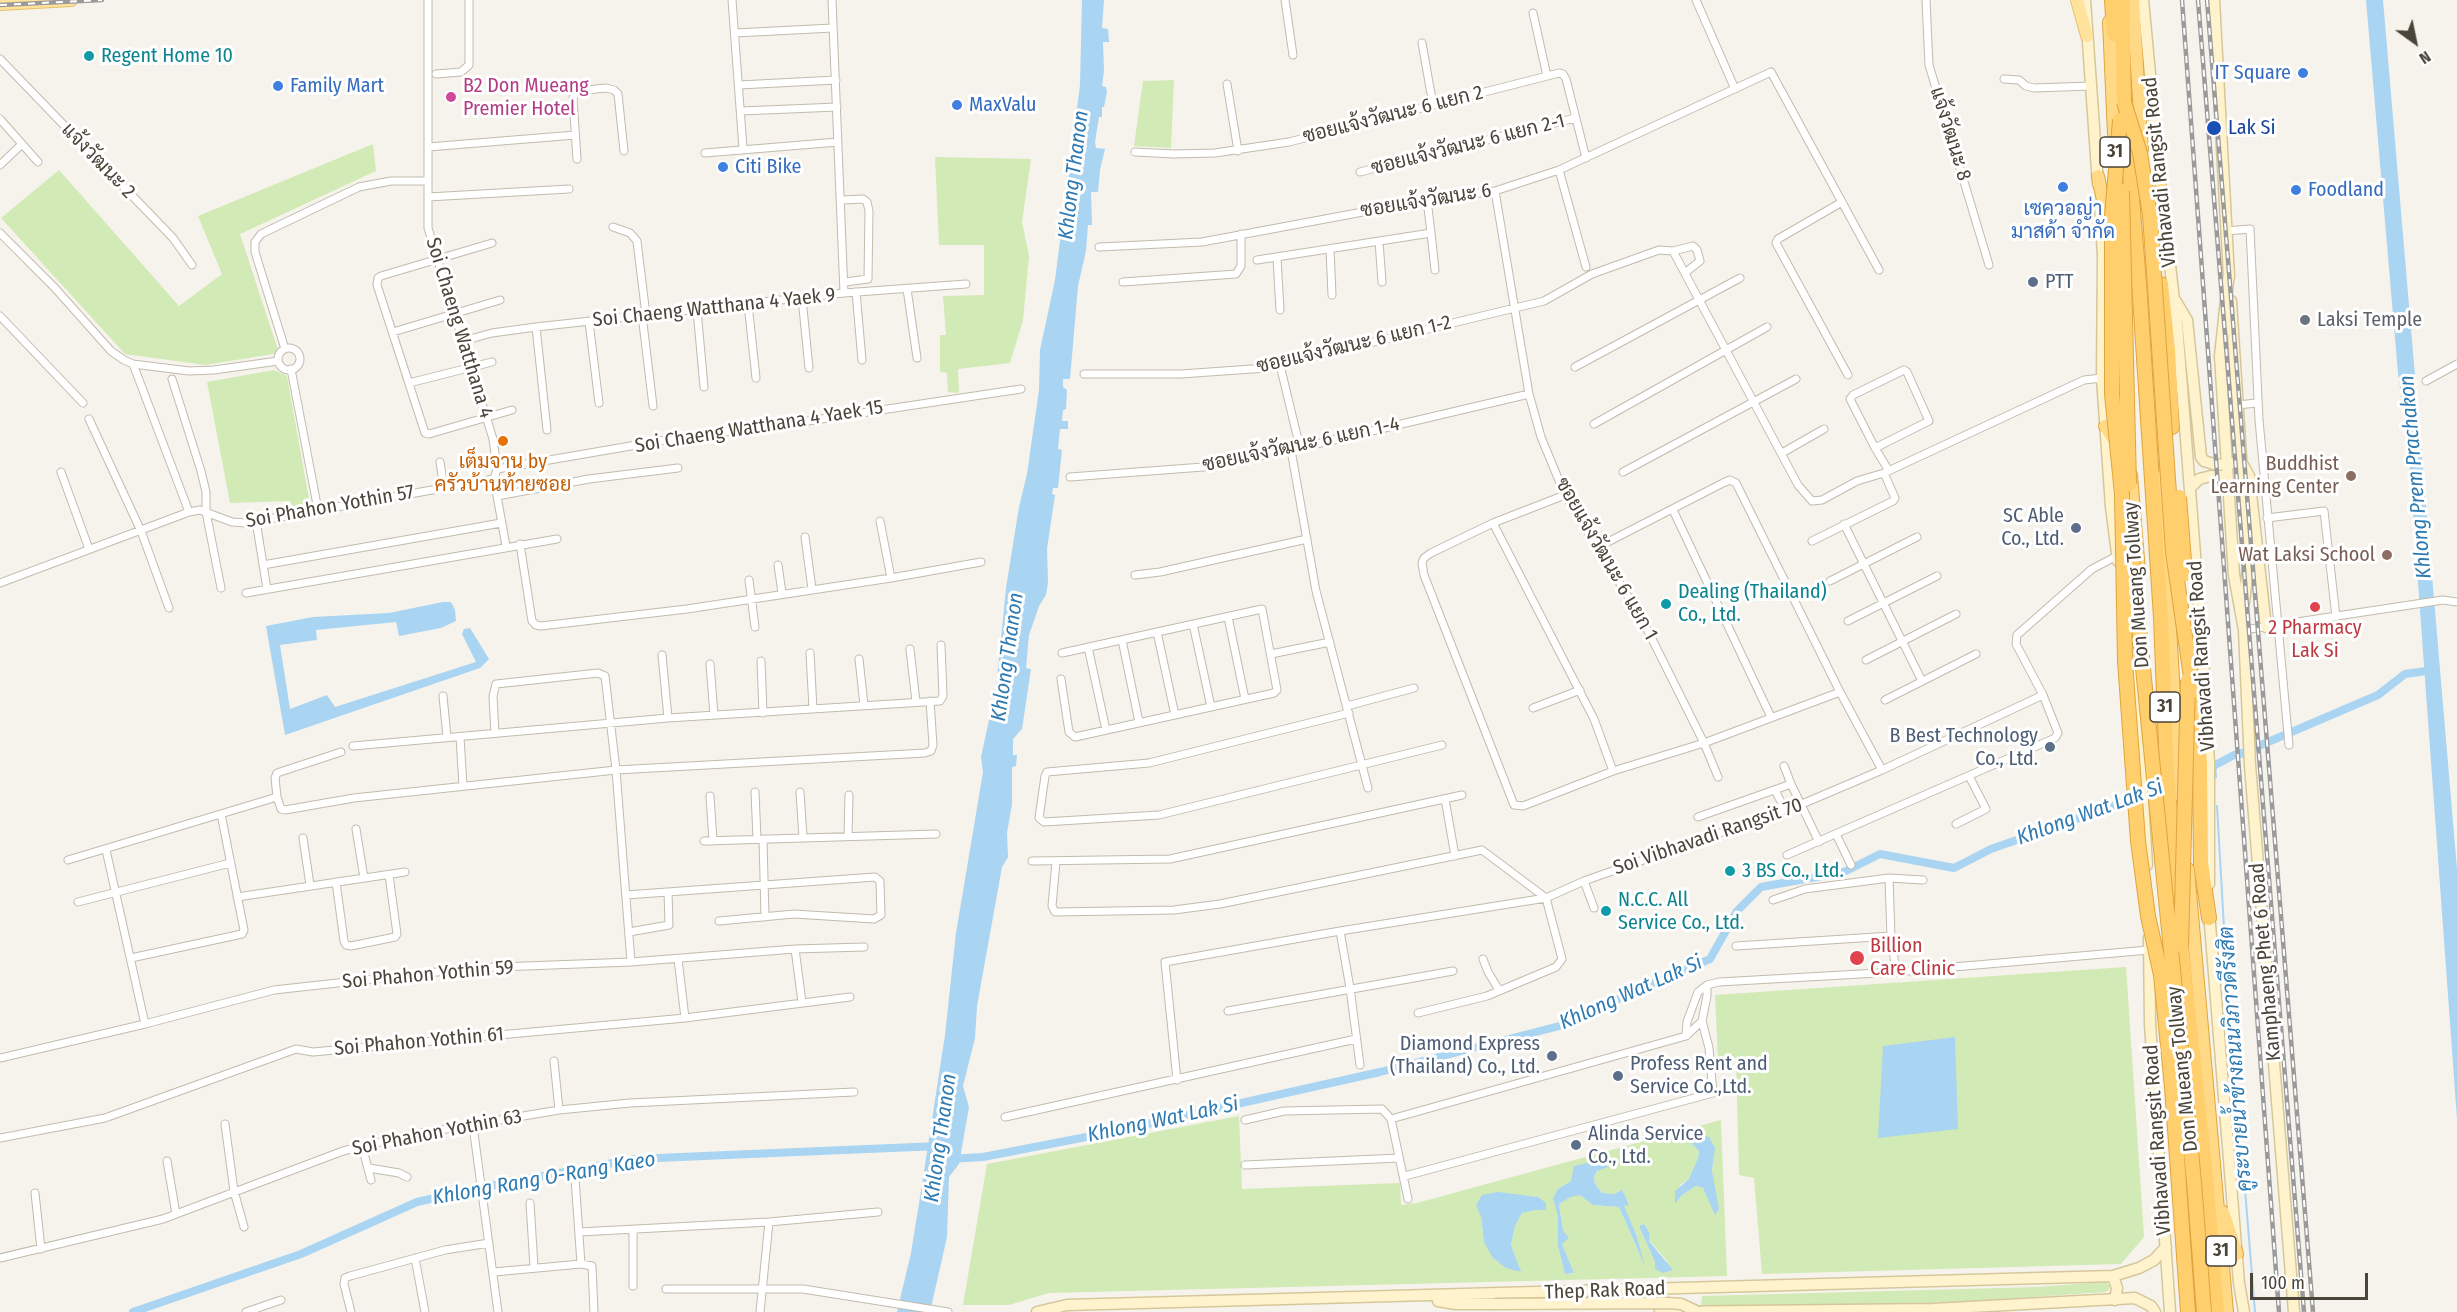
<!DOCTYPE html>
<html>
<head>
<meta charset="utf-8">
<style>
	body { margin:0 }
	#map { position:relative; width:2457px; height:1312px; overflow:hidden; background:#f6f3ec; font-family:"Fira Sans Condensed",sans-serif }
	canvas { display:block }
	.north { position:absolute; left:2385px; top:12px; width:60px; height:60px; -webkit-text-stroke:4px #fff; paint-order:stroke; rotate:147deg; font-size:16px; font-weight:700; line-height:24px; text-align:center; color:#4b4439 }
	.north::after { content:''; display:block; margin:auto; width:21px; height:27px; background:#4b4439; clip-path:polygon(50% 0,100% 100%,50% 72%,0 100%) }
	.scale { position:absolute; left:2250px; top:1273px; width:118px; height:27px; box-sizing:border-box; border:3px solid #4b4439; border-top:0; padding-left:8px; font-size:18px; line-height:21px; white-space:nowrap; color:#4b4439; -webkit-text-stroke:4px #fff; paint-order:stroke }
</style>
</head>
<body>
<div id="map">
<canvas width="2457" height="1312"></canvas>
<div class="north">N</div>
<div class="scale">100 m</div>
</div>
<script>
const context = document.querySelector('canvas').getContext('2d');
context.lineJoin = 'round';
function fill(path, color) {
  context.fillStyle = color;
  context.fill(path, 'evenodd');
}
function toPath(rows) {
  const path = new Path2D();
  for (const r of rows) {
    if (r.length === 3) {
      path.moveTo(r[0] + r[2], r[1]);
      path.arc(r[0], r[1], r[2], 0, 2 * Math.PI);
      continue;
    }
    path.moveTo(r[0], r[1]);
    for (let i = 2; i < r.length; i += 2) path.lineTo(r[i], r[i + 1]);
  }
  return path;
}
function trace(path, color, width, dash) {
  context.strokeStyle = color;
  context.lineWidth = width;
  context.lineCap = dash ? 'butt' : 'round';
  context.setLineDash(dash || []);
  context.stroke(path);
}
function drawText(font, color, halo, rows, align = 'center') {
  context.font = font + ' "Fira Sans Condensed",Sarabun,sans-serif';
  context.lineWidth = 6;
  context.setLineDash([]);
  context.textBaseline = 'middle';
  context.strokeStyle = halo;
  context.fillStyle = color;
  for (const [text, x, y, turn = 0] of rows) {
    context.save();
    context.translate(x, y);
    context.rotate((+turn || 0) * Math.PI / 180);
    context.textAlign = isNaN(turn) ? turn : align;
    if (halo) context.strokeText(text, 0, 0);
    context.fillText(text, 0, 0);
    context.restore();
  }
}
fill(toPath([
	[1174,80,1171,148,1134,146,1143,81],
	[373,144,376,171,240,234,279,353,205,365,125,354,1,218,59,170,179,306,222,274,198,216],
	[935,157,1031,159,1022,222,1029,256,1023,320,1010,363,958,369,959,393,948,392,947,373,940,372,940,335,946,335,943,296,984,295,984,245,939,245],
	[274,370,287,376,310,505,293,509,290,501,230,503,207,382],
	[2126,967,2144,1237,2121,1264,1762,1274,1754,1178,1739,1175,1736,1058,1718,1059,1715,995],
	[1239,1116,1242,1189,1400,1183,1401,1205,1417,1203,1721,1120,1727,1276,1049,1293,1009,1305,963,1305,987,1164],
	[1699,1141,1714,1156,1712,1171,1715,1214,1703,1188,1696,1186,1682,1195,1676,1203,1680,1185,1689,1179,1698,1158,1699,1151,1692,1144],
	[1603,1162,1594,1177,1595,1184,1602,1193,1614,1194,1622,1190,1625,1195,1629,1204,1623,1206,1636,1234,1642,1259,1619,1207,1593,1205,1580,1194,1571,1197,1559,1204,1563,1231,1562,1244,1574,1273,1565,1274,1558,1246,1558,1189],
	[1522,1195,1538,1197,1546,1210,1535,1210,1522,1213,1515,1226,1511,1245,1520,1271,1484,1242,1481,1217],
	[1644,1224,1650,1234,1649,1240,1668,1262,1655,1262,1639,1226],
	[2105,1282,2110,1285,2109,1290,2105,1292,1975,1301,1895,1305,1701,1307,1702,1296,2037,1287]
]), '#d2eab5');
fill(toPath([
	[1082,0,1104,0,1102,28,1108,29,1109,42,1103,42,1104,71,1102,86,1106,87,1107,92,1104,107,1102,107,1102,117,1099,117,1095,142,1096,148,1105,149,1100,170,1098,192,1091,192,1092,225,1088,225,1086,251,1078,286,1070,379,1063,379,1063,387,1067,390,1066,409,1063,410,1062,421,1068,421,1068,429,1060,429,1058,449,1062,450,1058,488,1053,488,1052,494,1055,495,1047,549,1048,583,1046,595,1039,606,1029,635,1026,668,1031,669,1022,729,1013,739,1013,755,1017,755,1016,766,1012,767,1012,804,1007,833,1008,857,1002,867,977,1006,975,1038,963,1086,969,1107,959,1164,949,1177,947,1237,930,1312,897,1312,911,1253,921,1191,945,1035,956,933,983,772,981,757,996,688,1006,588,1019,507,1027,474,1039,390,1040,350,1055,280,1080,85],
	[2366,0,2383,0,2457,869,2457,1119,2408,445,2398,373],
	[443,602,451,602,455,610,456,621,441,628,399,636,396,622,316,630,317,640,280,645,290,709,327,695,335,707,476,662,462,634,464,629,470,628,489,659,480,668,285,735,266,626,313,617,389,613],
	[1955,1037,1958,1129,1878,1138,1883,1046],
	[1706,1136,1709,1137,1715,1148,1712,1171,1719,1209,1715,1215,1703,1188,1696,1186,1682,1195,1675,1204,1675,1191,1689,1179,1698,1158,1699,1151,1692,1144],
	[1603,1162,1608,1167,1597,1171,1594,1177,1595,1184,1602,1193,1614,1194,1622,1190,1625,1195,1629,1205,1624,1206,1636,1234,1645,1266,1619,1207,1593,1205,1580,1195,1571,1197,1559,1204,1563,1231,1569,1238,1562,1244,1574,1273,1565,1274,1558,1246,1558,1216,1553,1198,1558,1189,1571,1181,1574,1166,1587,1163],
	[1498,1192,1538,1197,1546,1203,1546,1210,1535,1210,1522,1213,1515,1226,1511,1245,1521,1272,1506,1268,1493,1258,1484,1242,1481,1217,1476,1205,1482,1195],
	[1644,1224,1650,1234,1649,1241,1673,1270,1663,1273,1655,1269,1655,1262,1639,1226]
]), '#a9d4f2');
trace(toPath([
	[2215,764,2216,777],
	[2217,806,2225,945,2255,1312]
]), '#a9d4f2', 2);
trace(toPath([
	[2206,770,2234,755,2240,754,2378,695,2405,674,2433,670],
	[949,1159,983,1157,1107,1133,1380,1072,1575,1022,1624,996,1710,959,1737,911,1761,887,1844,872,1880,854,1954,868,1991,849,2139,797],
	[133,1312,301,1254,417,1202,474,1189,634,1159,938,1146]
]), '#a9d4f2', 8);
const minor = toPath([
	[428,0,428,228,493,439,497,469,494,479,506,546],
	[732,0,743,148],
	[832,0,844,293],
	[1285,0,1293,55],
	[1696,0,1735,89],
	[1926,0,1929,65,1989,265],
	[1533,13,1547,76],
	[735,33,833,28],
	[1422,43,1433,105],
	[0,59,173,238,192,265],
	[436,74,461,72,469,65,469,0],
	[2004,79,2019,80,2026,86,2034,88,2091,86],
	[1227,84,1238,151],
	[739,85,836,80],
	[741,111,837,107],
	[0,119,38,162],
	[428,147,575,135],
	[1135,152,1174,154,1215,153,1289,142,1559,73,1563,74,1566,79,1586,158],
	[705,153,838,142],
	[577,159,573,98,577,91,606,88,614,90,618,94,624,151],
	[0,165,22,144],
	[1559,170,1586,267],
	[1360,172,1575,118],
	[1495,191,1529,394,1541,437,1565,495,1642,619,1704,743,1718,777],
	[428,197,569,189],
	[842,200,863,199,867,202,869,211,868,279,845,282],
	[1842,202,1778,239,1776,243,1848,375],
	[613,227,630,233,637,241,646,315],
	[2226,231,2250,229,2259,420,2289,745],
	[0,233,54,287,111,351,124,360,133,364,189,371,214,370,278,361],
	[1431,233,1435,270],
	[1379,241,1382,282],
	[492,243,381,276,378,278,377,285,425,433,429,434,512,410],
	[1099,247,1202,242,1427,200,1495,191,1559,170,1771,72,1879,270],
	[1330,249,1332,295],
	[1673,251,1693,246,1697,250,1700,261,1686,272],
	[1277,257,1280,310],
	[1257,260,1431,233,1427,200],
	[1123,282,1236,274,1241,266,1241,234],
	[907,289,917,358],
	[856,292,862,360],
	[802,298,809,368],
	[748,304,756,378],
	[697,310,704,387],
	[642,315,653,406],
	[0,316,83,403],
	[589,322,599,403],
	[536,327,547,430],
	[393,332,500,300],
	[463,341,492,333,536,327,844,293,966,284],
	[289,359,11],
	[285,349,255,252,255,242,261,234,359,187,391,181,428,181],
	[133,364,189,512],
	[1280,365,1300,448],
	[1575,367,1740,278],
	[291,369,318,510],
	[1904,370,1907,372,1929,421,1875,448,1850,399,1853,395,1904,370],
	[1084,374,1181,374,1266,368,1544,301,1592,274,1659,250,1673,251,1798,485,1812,501,1822,500,1857,481,1884,473,2084,380,2102,378],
	[172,379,201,471,206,492,206,512,221,588],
	[2426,381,2457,364],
	[409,383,492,362],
	[2237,405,2257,403],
	[89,419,141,531,169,608],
	[1594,424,1767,327],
	[1875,448,1889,471],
	[1291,450,1316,591,1368,788],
	[1782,453,1824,429],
	[440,462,444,488],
	[497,469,677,438,788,424,1021,389],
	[61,472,89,549],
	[1623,472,1796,379],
	[1070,477,1203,467,1291,450,1529,394],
	[1565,495,1493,523,1431,553,1424,558,1422,563,1424,575,1514,805,1523,806,1613,771,1704,743,1840,692],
	[497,496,589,479,678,468],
	[1673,510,1771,717],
	[2267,518,2324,511,2336,617],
	[256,521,267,589],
	[880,521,891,578],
	[1493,523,1594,719,1613,771],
	[1844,524,1922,681],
	[805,537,812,589],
	[1812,541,1893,501,1895,498,1884,473],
	[520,544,532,621,536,625,541,626,687,609,891,578,981,562],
	[1598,547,1723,483,1730,480,1736,483,1840,692,1882,770],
	[263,565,501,523],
	[778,565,782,593],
	[1135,575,1160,572,1307,539],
	[749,580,755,627],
	[1830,581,1917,537],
	[0,583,189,512,200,510,232,522,246,523,494,479],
	[246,593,557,539],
	[1228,617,1245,699],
	[1848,621,1937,576],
	[1193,624,1211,707],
	[2244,630,2443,600,2457,602],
	[1157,632,1175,715],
	[1122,640,1139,722],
	[1088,647,1106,730],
	[910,649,916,702],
	[810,653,813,709],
	[1271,654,1330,642],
	[662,655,668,718],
	[859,659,864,705],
	[1866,660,1956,614],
	[761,661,763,713],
	[710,664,714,715],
	[1061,679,1069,732,1075,737,1274,693,1277,690,1262,609,1062,653],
	[443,696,447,737],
	[1885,700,1976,654],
	[1347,706,1414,688],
	[1533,708,1580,690],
	[1349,713,1149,763,1047,772,1045,776,1039,818,1044,822,1159,815,1442,745],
	[495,733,493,696,496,684,598,673,605,676,616,770,631,962],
	[460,737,463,786],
	[353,746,668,718,940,701,943,696,941,645],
	[341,752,277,773,275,778,277,797,281,809,285,810,354,798,616,770,925,753,931,751,933,745,930,701],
	[1784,766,1791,784],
	[1775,790,1785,810],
	[755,792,757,839],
	[800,792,803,838],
	[710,796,713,841],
	[1445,799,1455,856],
	[1698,817,1791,784,1819,842],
	[1956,824,1986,809,1969,776],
	[356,829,364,878],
	[1836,834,1851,865],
	[848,836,849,795],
	[303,838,310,885],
	[763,839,765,917],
	[704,841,936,834],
	[106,850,145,1024],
	[1787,855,2055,738,2058,733,2043,695],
	[68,860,277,797],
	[1032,861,1170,859,1462,795],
	[1056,862,1052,906,1055,912,1174,910,1220,904,1482,850,1546,898,1562,959,1556,967,1487,996,1418,1013],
	[1889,878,1891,936,1896,972],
	[1584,881,1594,908],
	[336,882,344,941,346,945,351,946,395,937,397,934,389,875],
	[626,895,875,877,880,881,881,915,874,919,794,914,719,921],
	[237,897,405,872],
	[1773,900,1805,889,1889,878,1923,880],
	[78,902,230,863],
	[1340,931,1350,988,1360,1065],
	[629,932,669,925,668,892],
	[1736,946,1891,936],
	[795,949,802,1002],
	[131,958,242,934,244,930,221,814],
	[678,959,685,1018],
	[1483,959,1488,972,1499,990],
	[1228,1011,1453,971],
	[1686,1036,1687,1022,1698,992,1707,985,1719,982,1896,972,2149,950],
	[0,1058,145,1024,274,990,473,968,631,962,795,949,864,947],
	[554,1061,559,1110],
	[1177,1080,1165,962,1340,931,1546,898,1584,881,1802,804,1882,770,2043,695,2016,644,2017,635,2092,569,2117,556],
	[1005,1117,1356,1039],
	[1391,1119,1686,1036,1702,1021,1707,996,1707,985],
	[1245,1120,1284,1111,1382,1109,1391,1119,1408,1199],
	[225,1124,234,1191,244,1227],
	[473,1126,498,1312],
	[0,1138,105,1118,296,1049,313,1052,685,1018,850,997],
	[362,1146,371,1180],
	[167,1161,176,1214],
	[1245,1165,1399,1158],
	[369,1168,399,1173,407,1177],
	[1405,1176,1713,1093,1709,1048,1702,1021],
	[575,1178,581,1264],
	[35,1193,41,1249],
	[530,1203,534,1267],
	[633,1230,633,1286],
	[579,1232,769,1222,878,1212],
	[0,1258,163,1219,343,1151,410,1135,559,1110,630,1103,854,1092],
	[415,1258,425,1312],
	[494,1272,581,1264,592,1266,594,1312],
	[666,1289,803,1289,948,1312],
	[246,1312,281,1300],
	[351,1312,344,1284,345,1278,350,1276,445,1250,489,1243],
	[760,1312,769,1222]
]);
const secondary = toPath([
	[2085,0,2098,184],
	[2143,0,2161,189,2177,325,2203,656,2209,763,2209,884],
	[2214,0,2229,277],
	[2100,206,2103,256,2102,378,2111,507,2118,561],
	[2229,272,2220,356,2234,575,2244,630,2250,765,2294,1312],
	[2175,300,2187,320,2201,457,2204,461,2217,465,2234,463],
	[2231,301,2248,567,2244,603],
	[2243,465,2249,476,2266,627],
	[2190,488,2199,479,2211,476,2224,476,2228,482],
	[2130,633,2135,671,2147,865],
	[2209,912,2239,1283,2244,1312],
	[2149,938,2150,1024,2170,1312],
	[2113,1276,2117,1288,2115,1300],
	[1438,1301,1456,1304,1495,1304],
	[1037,1312,1067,1305,2113,1276,2139,1268,2154,1260,2166,1247],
	[1660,1312,1933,1309,2135,1298,2151,1306,2155,1312]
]);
const primary = toPath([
	[2077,0,2087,36],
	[0,4,71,0]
]);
const trunk = toPath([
	[2133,0,2142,149],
	[2109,22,2114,134],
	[2098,176,2109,230],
	[2156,238,2157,208,2161,189],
	[2105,426,2117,444],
	[2131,475,2139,571],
	[2161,477,2180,795],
	[2188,869,2227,1312],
	[2223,1212,2237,1254]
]);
const motorway = toPath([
	[2112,0,2114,34],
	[2122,0,2124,102,2139,282,2161,617,2167,773,2177,901],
	[2161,284,2168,350,2172,427],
	[2193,691,2200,764,2201,864,2209,918],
	[2180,935,2206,1176,2217,1312]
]);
trace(minor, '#c2bbae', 9);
trace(secondary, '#d6c79b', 13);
trace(primary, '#e6c16a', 14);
trace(trunk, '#e0a43c', 14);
trace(motorway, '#e0a43c', 16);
trace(minor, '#fff', 7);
trace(secondary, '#fff3cd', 10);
trace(primary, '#ffe39c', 12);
trace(trunk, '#ffd985', 12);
trace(motorway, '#ffcf6e', 14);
const rail = toPath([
	[2182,0,2279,1312],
	[2198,0,2304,1312],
	[2207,0,2313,1312],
	[0,5,102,0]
]);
trace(rail, '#9a9a9a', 4.5);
trace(rail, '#fff', 2, [7]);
const secondaryBridge = toPath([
	[1495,1304,1668,1303,1681,1304,1698,1312]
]);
const motorwayBridge = toPath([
	[2124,102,2140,153,2150,215,2173,552,2193,691],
	[2120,120,2112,217,2112,394,2122,494,2125,661,2138,841,2148,916,2161,975,2172,1087,2188,1312],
	[2122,191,2129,484],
	[2179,497,2185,574],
	[2132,557,2194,1182,2204,1312],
	[2181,945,2188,680]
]);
trace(secondaryBridge, '#d6c79b', 13, []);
trace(motorwayBridge, '#e0a43c', 16, []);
trace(secondaryBridge, '#fff3cd', 10);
trace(motorwayBridge, '#ffcf6e', 14);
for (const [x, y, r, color] of [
	[89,56,6,"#0f9aa8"],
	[2303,73,6,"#3f7fe0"],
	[278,86,6,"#3f7fe0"],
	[451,97,6,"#d1479c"],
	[957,105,6,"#3f7fe0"],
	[2214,128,8,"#1a4fb4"],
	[723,167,6,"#3f7fe0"],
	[2063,187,6,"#3f7fe0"],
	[2296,190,6,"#3f7fe0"],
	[2033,282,6,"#5c6f8a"],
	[2305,320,6,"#6b7280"],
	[503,441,6,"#e8710a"],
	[2351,476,6,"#8d6e63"],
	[2076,528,6,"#5c6f8a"],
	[2387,555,6,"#8d6e63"],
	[1666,604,6,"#0f9aa8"],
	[2315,607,6,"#e0444e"],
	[2050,747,6,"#5c6f8a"],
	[1730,871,6,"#0f9aa8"],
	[1606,911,6,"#0f9aa8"],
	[1857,958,8,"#e0444e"],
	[1552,1056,6,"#5c6f8a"],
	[1618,1076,6,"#5c6f8a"],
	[1576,1145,6,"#5c6f8a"]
]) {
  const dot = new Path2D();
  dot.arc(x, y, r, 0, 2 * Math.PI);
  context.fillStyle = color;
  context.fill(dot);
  trace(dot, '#fff', 2);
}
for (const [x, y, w] of [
	[2115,152,30],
	[2165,707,30],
	[2221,1251,30]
]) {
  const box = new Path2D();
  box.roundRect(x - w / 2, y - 15, w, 30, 4.5);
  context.fillStyle = '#fff';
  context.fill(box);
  trace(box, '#4b4439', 1.5);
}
drawText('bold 18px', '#4b4439', null, [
	["31",2115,152],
	["31",2165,707],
	["31",2221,1251]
]);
drawText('20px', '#0d838f', '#fff', [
	["Regent Home 10",101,56],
	["Dealing (Thailand)",1678,592],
	["Co., Ltd.",1678,615],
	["3 BS Co., Ltd.",1742,871],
	["N.C.C. All",1618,900],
	["Service Co., Ltd.",1618,923]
], 'left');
drawText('20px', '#366cbe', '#fff', [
	["IT Square",2291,73,"right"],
	["Family Mart",290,86],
	["MaxValu",969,105],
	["Citi Bike",735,167],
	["Foodland",2308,190],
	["เซควอญ่า",2063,209,"center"],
	["มาสด้า จำกัด",2063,232,"center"]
], 'left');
drawText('20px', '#b23c85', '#fff', [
	["B2 Don Mueang",463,86],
	["Premier Hotel",463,109]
], 'left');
drawText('20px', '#4b4439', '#fff', [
	["ซอยแจ้งวัฒนะ 6 แยก 2",1393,115,-14],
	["แจ้งวัฒนะ 8",1950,134,73],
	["ซอยแจ้งวัฒนะ 6 แยก 2-1",1468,145,-14],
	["แจ้งวัฒนะ 2",98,161,46],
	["Vibhavadi Rangsit Road",2160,172,-96],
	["ซอยแจ้งวัฒนะ 6",1426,201,-9],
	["Soi Chaeng Watthana 4 Yaek 9",714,308,-6],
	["Soi Chaeng Watthana 4",459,328,73],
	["ซอยแจ้งวัฒนะ 6 แยก 1-2",1354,345,-13],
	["Soi Chaeng Watthana 4 Yaek 15",759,427,-9],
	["ซอยแจ้งวัฒนะ 6 แยก 1-4",1301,445,-12],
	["Soi Phahon Yothin 57",330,507,-10],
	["ซอยแจ้งวัฒนะ 6 แยก 1",1606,559,60],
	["Don Mueang Tollway",2137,585,-94],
	["Vibhavadi Rangsit Road",2202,656,-94],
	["Soi Vibhavadi Rangsit 70",1708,837,-19],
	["Kamphaeng Phet 6 Road",2266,962,-95],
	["Soi Phahon Yothin 59",428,975,-5],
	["Soi Phahon Yothin 61",419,1042,-5],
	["Don Mueang Tollway",2183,1069,-96],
	["Soi Phahon Yothin 63",437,1133,-11],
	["Vibhavadi Rangsit Road",2158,1140,-94],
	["Thep Rak Road",1605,1291,-2]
]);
drawText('20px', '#164399', '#fff', [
	["Lak Si",2228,128]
], 'left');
drawText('20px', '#4e5e75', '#fff', [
	["PTT",2045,282],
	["SC Able",2064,516,"right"],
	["Co., Ltd.",2064,539,"right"],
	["B Best Technology",2038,736,"right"],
	["Co., Ltd.",2038,759,"right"],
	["Diamond Express",1540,1044,"right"],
	["(Thailand) Co., Ltd.",1540,1067,"right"],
	["Profess Rent and",1630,1064],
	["Service Co.,Ltd.",1630,1087],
	["Alinda Service",1588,1134],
	["Co., Ltd.",1588,1157]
], 'left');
drawText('20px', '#5b616d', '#fff', [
	["Laksi Temple",2317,320]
], 'left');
drawText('20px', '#c56008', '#fff', [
	["เต็มจาน by",503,462],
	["ครัวบ้านท้ายซอย",503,485]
]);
drawText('20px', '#785e54', '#fff', [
	["Buddhist",2339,464],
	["Learning Center",2339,487],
	["Wat Laksi School",2375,555]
], 'right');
drawText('20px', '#be3a42', '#fff', [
	["2 Pharmacy",2315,628],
	["Lak Si",2315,651],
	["Billion",1870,946,"left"],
	["Care Clinic",1870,969,"left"]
]);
drawText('italic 21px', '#2e7ab2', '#fff', [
	["Khlong Thanon",1074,175,-83],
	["Khlong Prem Prachakon",2416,477,-95],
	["Khlong Thanon",1008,657,-82],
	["Khlong Wat Lak Si",2090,813,-20],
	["Khlong Wat Lak Si",1631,993,-24],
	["คูระบายน้ำข้างถนนวิภาวดีรังสิต",2236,1059,-94],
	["Khlong Wat Lak Si",1163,1120,-12],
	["Khlong Thanon",941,1138,-82],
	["Khlong Rang O-Rang Kaeo",544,1179,-10]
]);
</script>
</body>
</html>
